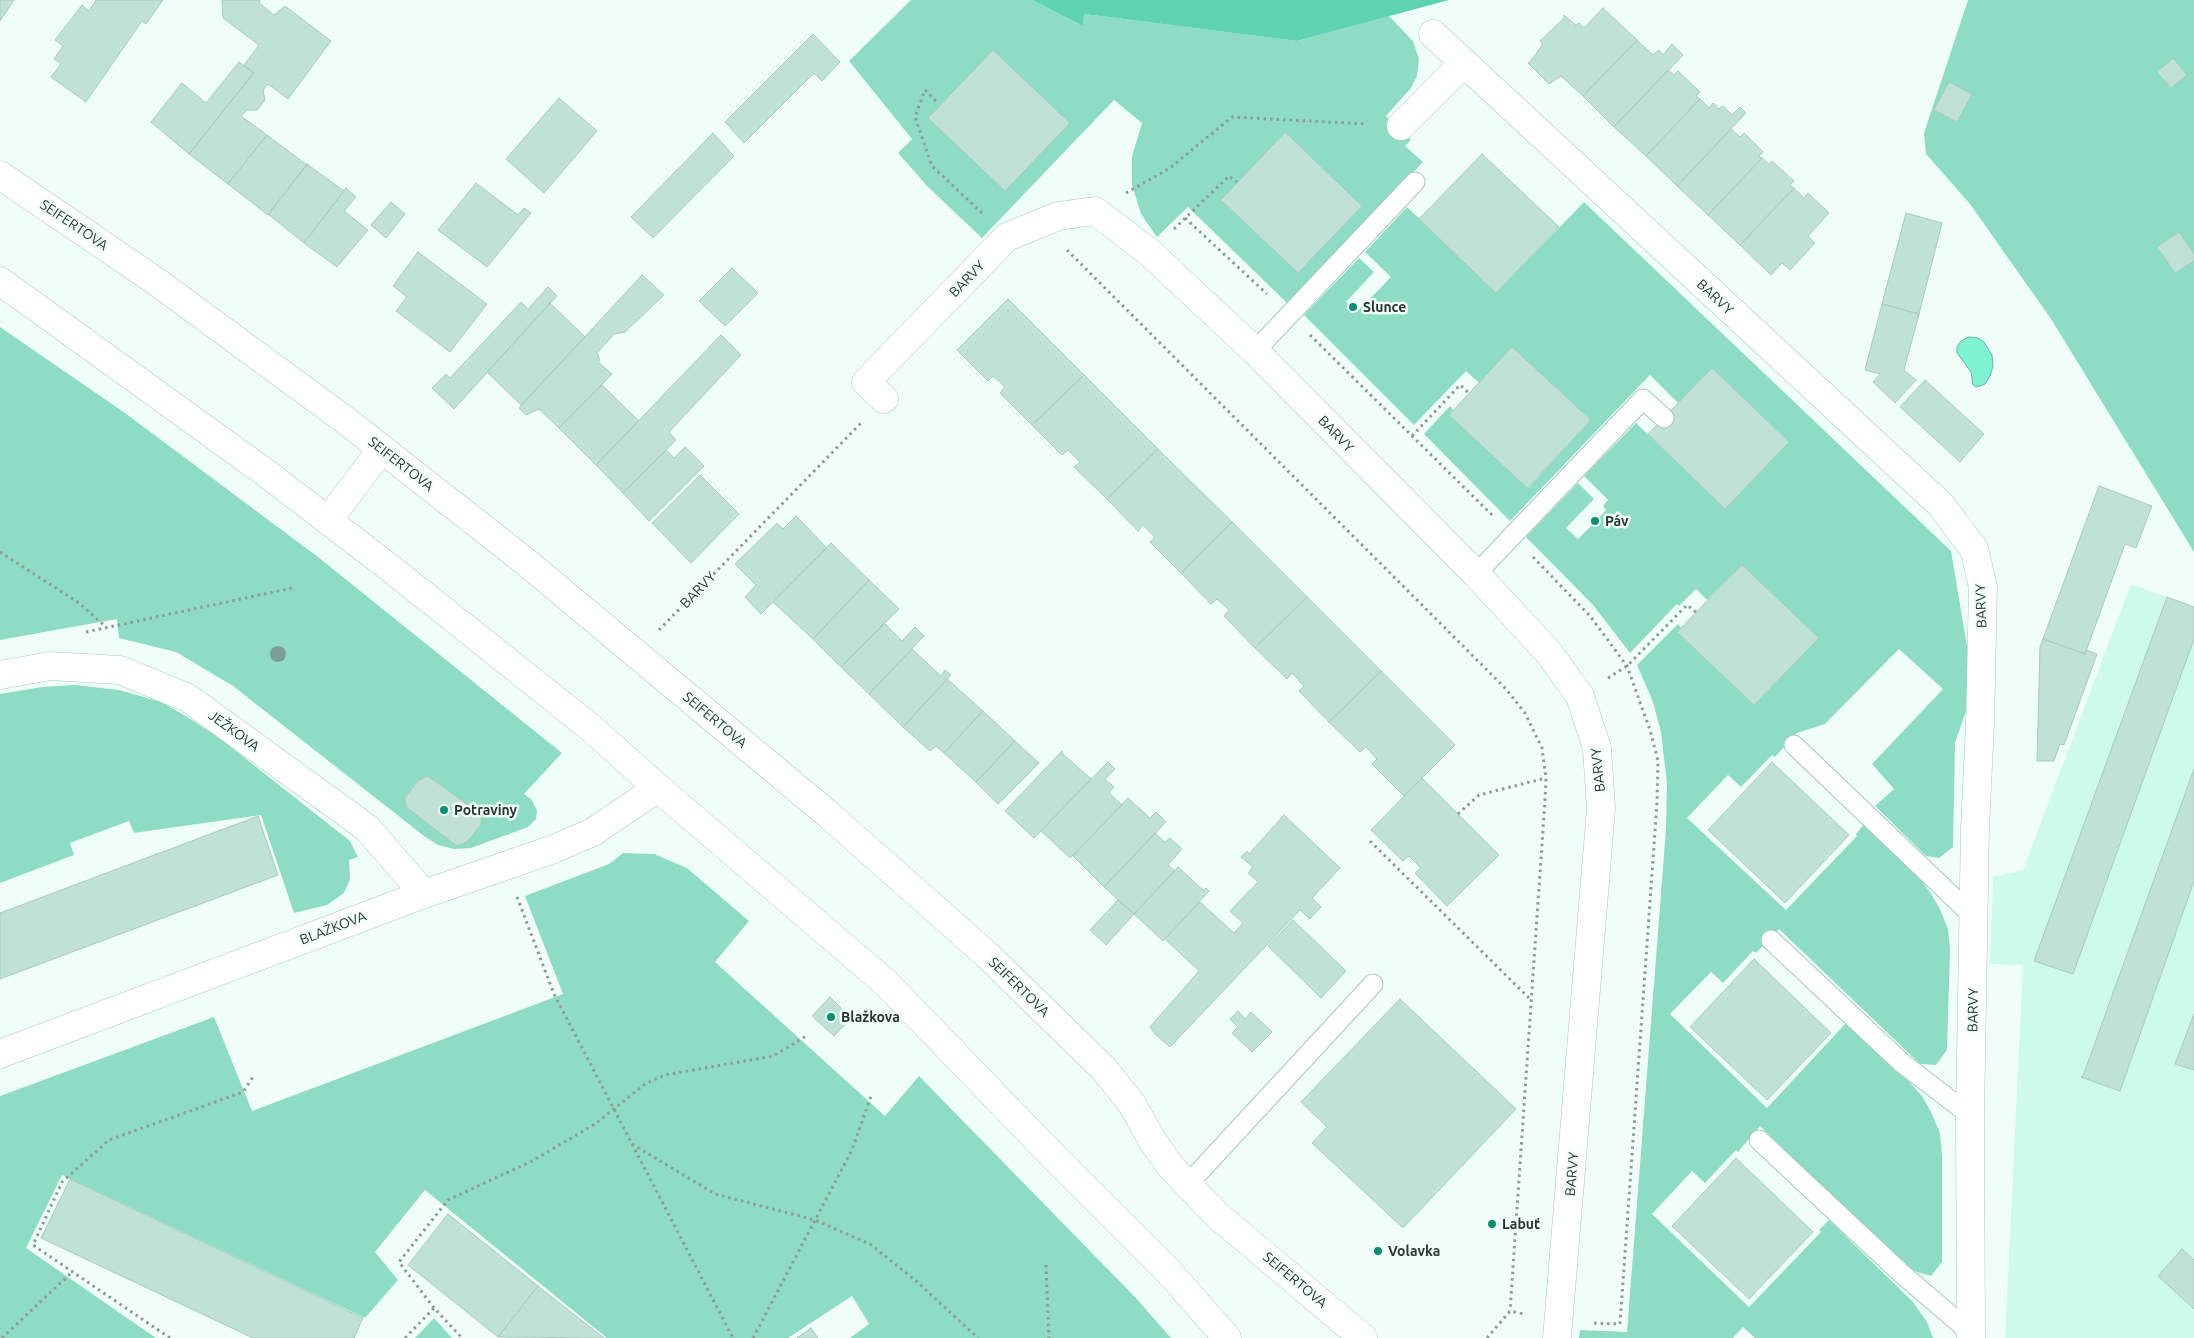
<!DOCTYPE html>
<html>
<head>
<meta charset="utf-8">
<style>
	body { margin:0 }
	canvas { display:block; background:#f0fef9 }
</style>
</head>
<body>
<canvas width="2194" height="1338"></canvas>
<script>
const context = document.querySelector('canvas').getContext('2d');
context.lineJoin = 'round';
function fill(path, color) {
  context.fillStyle = color;
  context.fill(path, 'evenodd');
}
function toPath(rows) {
  const path = new Path2D();
  for (const r of rows) {
    path.moveTo(r[0], r[1]);
    for (let i = 2; i < r.length; i += 2) path.lineTo(r[i], r[i + 1]);
  }
  return path;
}
function trace(path, color, width, dash) {
  context.strokeStyle = color;
  context.lineWidth = width;
  context.lineCap = dash ? 'butt' : 'round';
  context.setLineDash(dash || []);
  context.stroke(path);
}
function drawText(font, color, halo, rows, align = 'center') {
  context.font = font + ' Ubuntu,sans-serif';
  context.lineWidth = 5;
  context.setLineDash([]);
  context.textBaseline = 'middle';
  context.strokeStyle = halo;
  context.fillStyle = color;
  for (const [text, x, y, turn = 0] of rows) {
    context.save();
    context.translate(x, y);
    context.rotate((+turn || 0) * Math.PI / 180);
    context.textAlign = isNaN(turn) ? turn : align;
    if (halo) context.strokeText(text, 0, 0);
    context.fillText(text, 0, 0);
    context.restore();
  }
}
fill(toPath([
	[2131,584,2194,607,2194,1338,2005,1338,2023,965,1990,964,1993,877,2023,870]
]), '#cefaec');
fill(toPath([
	[911,0,1032,0,1083,26,1084,14,1297,41,1389,16,1413,41,1419,59,1417,76,1411,88,1386,116,1411,140,1405,146,1423,162,1288,304,1188,207,1157,237,1141,214,1132,185,1132,156,1142,123,1114,100,982,238,928,187,898,153,912,139,849,61],
	[1968,0,2194,0,2194,552,2051,319,1970,204,1926,154,1924,133],
	[1584,202,1951,551,1974,688,1955,743,1953,847,1939,858,1926,856,1875,806,1894,789,1872,764,1943,689,1899,649,1825,724,1797,733,1775,757,1772,755,1741,787,1728,775,1687,818,1786,910,1857,836,1856,834,1864,824,1917,875,1930,892,1940,909,1948,929,1950,949,1947,1050,1936,1065,1920,1064,1779,929,1756,953,1753,951,1723,983,1711,972,1670,1014,1767,1108,1846,1023,1904,1076,1922,1096,1931,1112,1940,1133,1942,1156,1942,1262,1931,1276,1910,1270,1760,1126,1738,1152,1736,1150,1705,1183,1692,1171,1652,1214,1749,1307,1821,1232,1819,1230,1829,1220,1913,1302,1927,1322,1933,1338,1755,1338,1743,1327,1733,1338,1579,1338,1580,1330,1627,1332,1666,829,1667,783,1661,732,1653,702,1637,665,1678,624,1681,628,1678,632,1754,705,1818,638,1742,565,1707,600,1696,589,1679,606,1677,604,1630,653,1593,605,1526,537,1578,483,1594,499,1566,528,1578,539,1592,525,1606,510,1603,506,1608,500,1584,476,1636,423,1725,508,1789,442,1712,368,1678,403,1650,375,1510,521,1424,434,1450,406,1453,410,1449,415,1528,488,1591,420,1512,347,1479,383,1466,371,1414,425,1304,315,1359,258,1374,272,1346,302,1357,312,1391,277,1365,252,1407,207,1496,293],
	[0,327,125,413,318,557,562,753,524,794,531,799,537,810,536,819,528,827,471,848,454,849,438,845,424,836,233,686,176,652,119,638,117,619,0,640],
	[75,685,119,690,161,702,186,716,222,740,350,841,358,857,349,860,350,879,344,893,327,905,294,913,261,815,134,833,129,821,70,843,74,855,0,883,0,694,42,687],
	[623,853,654,854,687,868,749,921,715,962,885,1116,919,1076,1135,1297,1171,1338,850,1338,869,1324,852,1296,788,1338,607,1338,425,1190,375,1252,398,1280,365,1318,62,1175,26,1248,156,1338,0,1338,0,1096,214,1017,252,1111,563,994,525,896,609,864],
	[434,1318,452,1338,415,1338]
]), '#8fdcc5');
fill(toPath([
	[1032,0,1449,0,1297,41,1084,14,1083,26]
]), '#5dd3b4');
const water = toPath([
	[1969,337,1978,338,1984,342,1992,355,1993,366,1990,376,1985,384,1980,386,1976,387,1973,385,1971,372,1957,353,1957,347,1961,341,1969,337]
]);
fill(water, '#7ef2d2');
trace(water, '#64b9a2', 1);
const building = toPath([
	[0,0,14,0,0,21,0,0],
	[96,0,163,0,146,24,142,21,86,102,51,77,61,64,54,59,63,46,55,40,82,5,89,11,96,0],
	[222,0,260,0,259,3,274,15,285,6,331,41,288,99,268,84,263,90,265,100,257,110,247,110,241,116,267,135,228,184,189,154,254,73,244,65,259,45,223,18,222,0],
	[1603,8,1637,40,1583,96,1561,76,1549,84,1528,63,1530,62,1543,44,1540,41,1564,18,1564,15,1576,25,1579,23,1584,28,1603,8],
	[813,34,840,62,822,81,814,73,744,143,725,122,813,34],
	[1637,40,1653,55,1659,50,1663,55,1672,44,1683,55,1614,127,1583,96,1637,40],
	[993,50,1070,123,1005,191,928,118,993,50],
	[2173,58,2187,75,2171,88,2157,72,2173,58],
	[239,62,253,73,189,154,151,122,182,83,206,103,239,62],
	[1668,70,1674,75,1678,71,1700,92,1696,96,1700,99,1646,156,1614,127,1668,70],
	[1949,82,1972,94,1957,122,1934,110,1949,82],
	[559,98,597,131,544,193,506,159,559,98],
	[1700,99,1709,108,1713,103,1719,109,1723,106,1732,115,1740,107,1746,113,1677,186,1646,156,1700,99],
	[1731,129,1740,137,1744,133,1763,152,1759,156,1762,158,1708,215,1677,186,1731,129],
	[1285,132,1362,206,1298,273,1221,200,1285,132],
	[713,133,734,156,653,238,631,217,713,133],
	[267,135,307,165,268,215,228,184,267,135],
	[1482,154,1559,227,1496,293,1419,219,1482,154],
	[1762,158,1769,164,1772,161,1794,181,1790,185,1794,188,1740,245,1708,215,1762,158],
	[307,164,344,191,304,243,268,214,307,164],
	[476,183,518,215,524,208,531,213,487,267,438,230,476,183],
	[346,188,356,197,344,211,368,230,337,267,304,243,346,188],
	[1794,188,1804,198,1808,193,1829,213,1808,236,1815,243,1790,270,1782,263,1771,275,1740,245,1794,188],
	[391,202,405,214,386,238,371,225,391,202],
	[1906,213,1942,223,1919,314,1882,304,1906,213],
	[2179,232,2194,254,2194,261,2175,273,2157,247,2179,232],
	[418,252,487,304,450,352,396,311,407,297,393,286,418,252],
	[732,268,758,293,725,326,699,301,732,268],
	[642,275,664,295,625,332,614,334,597,353,600,360,598,362,612,374,559,428,539,409,526,415,519,408,642,275],
	[548,287,557,296,454,409,432,388,446,374,450,378,521,302,528,309,548,287],
	[1008,299,1084,375,1032,425,1000,393,1005,387,993,376,988,381,957,350,1008,299],
	[550,303,585,337,521,405,487,372,550,303],
	[1882,304,1919,314,1904,370,1916,380,1895,403,1873,382,1880,374,1865,370,1882,304],
	[721,335,741,355,669,432,676,440,623,493,596,465,721,335],
	[1512,347,1591,420,1527,488,1449,415,1512,347],
	[1712,368,1789,442,1725,509,1648,434,1712,368],
	[1084,375,1158,449,1107,499,1074,467,1080,462,1068,450,1062,455,1032,425,1084,375],
	[1925,380,1984,434,1960,462,1900,407,1925,380],
	[602,385,639,421,596,465,559,428,602,385],
	[685,447,704,466,649,521,623,493,666,450,674,458,685,447],
	[1158,449,1232,522,1181,573,1150,542,1155,537,1143,525,1138,531,1107,499,1158,449],
	[700,475,739,514,691,563,652,523,700,475],
	[2099,486,2152,506,2136,548,2125,544,2085,654,2043,639,2099,486],
	[796,516,827,548,761,614,745,597,756,585,735,564,777,523,783,529,796,516],
	[1232,522,1307,597,1255,648,1224,616,1229,610,1217,599,1211,604,1181,573,1232,522],
	[831,543,869,580,813,639,773,602,831,543],
	[1742,565,1819,638,1754,705,1677,632,1742,565],
	[869,580,899,609,841,667,813,639,869,580],
	[1307,597,1381,671,1329,722,1299,691,1304,686,1292,673,1287,679,1255,648,1307,597],
	[2167,597,2194,607,2194,639,2073,974,2034,961,2167,597],
	[884,623,902,641,915,627,924,636,869,694,841,667,884,623],
	[2043,639,2085,654,2086,650,2097,654,2064,745,2060,744,2054,761,2037,761,2040,647,2043,639],
	[912,649,941,676,945,670,951,675,903,727,869,694,912,649],
	[1381,671,1455,745,1404,796,1372,764,1377,759,1366,747,1360,752,1329,722,1381,671],
	[947,679,983,711,944,753,936,746,930,751,903,727,947,679],
	[983,711,1015,741,976,782,944,753,983,711],
	[1015,741,1039,763,998,804,976,782,1015,741],
	[1062,751,1063,754,1091,779,1034,838,1005,811,1062,751],
	[1108,762,1115,769,1105,779,1114,787,1109,793,1122,805,1070,858,1041,831,1108,762],
	[1772,762,1849,835,1785,903,1708,830,1772,762],
	[2194,769,2194,881,2120,1091,2081,1077,2083,1076,2194,769],
	[428,776,481,814,481,825,467,842,457,846,406,807,405,797,419,780,428,776],
	[1422,778,1499,855,1447,906,1415,873,1421,868,1409,856,1403,861,1371,830,1422,778],
	[1128,798,1150,818,1156,812,1166,822,1104,887,1073,856,1128,798],
	[1284,815,1340,868,1312,898,1321,907,1310,919,1300,910,1170,1047,1155,1034,1150,1027,1199,971,1165,939,1200,902,1234,933,1243,923,1230,911,1258,882,1248,873,1253,867,1241,857,1247,851,1249,854,1284,815],
	[258,816,278,875,0,979,0,913,258,816],
	[1155,833,1165,842,1170,838,1182,849,1168,865,1175,871,1134,914,1104,887,1155,833],
	[1178,867,1204,891,1206,888,1209,891,1163,941,1134,914,1178,867],
	[1118,900,1134,914,1106,945,1090,930,1118,900],
	[1293,920,1346,971,1321,998,1268,946,1293,920],
	[1754,959,1831,1033,1767,1100,1690,1027,1754,959],
	[830,997,851,1018,834,1036,812,1016,830,997],
	[1400,999,1516,1109,1403,1228,1312,1143,1327,1127,1301,1102,1400,999],
	[1238,1011,1245,1019,1251,1012,1272,1032,1252,1052,1232,1033,1238,1027,1230,1019,1238,1011],
	[2194,1014,2194,1070,2175,1064,2194,1014],
	[1736,1158,1813,1232,1749,1299,1672,1226,1736,1158],
	[70,1179,363,1318,354,1338,253,1338,41,1238,70,1179],
	[448,1214,538,1286,498,1337,408,1265,448,1214],
	[2182,1249,2194,1260,2194,1309,2158,1276,2182,1249],
	[538,1286,604,1338,498,1337,538,1286],
	[811,1328,818,1338,797,1338,811,1328]
]);
fill(building, '#c0e1d6');
trace(building, '#a8cabf', 1);
const service = toPath([
	[1255,351,1415,182],
	[1476,574,1643,399,1664,418],
	[1794,745,1975,918],
	[1771,940,1902,1063,1970,1115],
	[1759,1140,1901,1273,1971,1333],
	[1188,1184,1373,984]
]);
const minor = toPath([
	[1433,34,1941,505,1974,549,1983,587,1980,723,1975,828,1970,1115,1971,1338],
	[1401,126,1464,63],
	[0,175,157,282,345,420,526,562,829,815,986,954,1104,1069,1132,1104,1152,1140,1172,1168,1217,1215,1363,1338],
	[884,399,866,382,1007,237,1058,216,1095,211,1149,252,1255,351,1476,574,1549,653,1580,696,1597,748,1601,809,1557,1338],
	[328,520,382,449],
	[0,675,50,666,120,670,188,698,367,828,424,894],
	[0,1054,424,894,551,850,593,832,658,788]
]);
const tertiary = toPath([
	[0,281,266,473,390,568,591,728,658,788,886,983,1053,1156,1169,1272,1227,1338]
]);
trace(service, '#a7c8bd', 21);
trace(minor, '#a7c8bd', 29);
trace(tertiary, '#a7c8bd', 29);
trace(toPath([
	[936,101,925,90,915,117,932,166,983,214],
	[1126,193,1170,168,1232,117,1367,124],
	[1185,218,1267,294],
	[1174,229,1229,176,1237,182],
	[1067,250,1506,689,1525,713,1542,748,1546,778,1545,800,1510,1311],
	[1310,335,1492,515],
	[1412,436,1460,385,1469,393],
	[0,552,79,603,106,627],
	[1533,557,1590,616,1627,666,1650,730,1658,761,1657,803,1620,1324,1592,1323],
	[659,630,861,423],
	[86,632,292,588],
	[1608,678,1627,666,1687,605,1696,612],
	[1458,814,1479,795,1546,778],
	[1370,841,1532,1001],
	[517,897,554,994,733,1338],
	[632,1144,715,1194,815,1220,870,1244,915,1280,978,1338],
	[1046,1265,1049,1338],
	[434,1308,399,1262,448,1200,532,1161,595,1124,645,1084,665,1075,773,1056,808,1035],
	[2,1338,71,1273],
	[170,1338,33,1245,62,1182,109,1140,243,1092,253,1077],
	[405,1338,434,1308,462,1338],
	[753,1338,852,1150,872,1093],
	[1487,1338,1510,1311,1524,1314]
]), '#8d9b96', 3, [2.5, 4]);
trace(service, '#fff', 19);
trace(minor, '#fff', 28);
trace(tertiary, '#fff', 28);
context.fillStyle = '#7b9d94';
for (const [x, y] of [
	[278,654]
]) {
  context.beginPath();
  context.arc(x, y, 8, 0, 2 * Math.PI);
  context.fill();
}
for (const [x, y, r, color] of [
	[1353,307,5,"#0b8d74"],
	[1595,521,5,"#0b8d74"],
	[444,810,5,"#0b8d74"],
	[831,1017,5,"#0b8d74"],
	[1492,1224,5,"#0b8d74"],
	[1378,1251,5,"#0b8d74"]
]) {
  const dot = new Path2D();
  dot.arc(x, y, r, 0, 2 * Math.PI);
  context.fillStyle = color;
  context.fill(dot);
  trace(dot, '#f0fef9', 2);
}
drawText('14px', '#283531', '#f0fef9', [
	["SEIFERTOVA",74,225,34],
	["BARVY",967,279,-46],
	["BARVY",1715,297,43],
	["BARVY",1336,434,46],
	["SEIFERTOVA",401,464,38],
	["BARVY",698,590,-46],
	["BARVY",1981,606,-92],
	["SEIFERTOVA",715,720,40],
	["JEŽKOVA",234,731,36],
	["BARVY",1598,770,-96],
	["BLAŽKOVA",333,928,-21],
	["SEIFERTOVA",1019,987,44],
	["BARVY",1973,1010,-89],
	["BARVY",1572,1174,-85],
	["SEIFERTOVA",1295,1280,40]
]);
drawText('bold 14px', '#283531', '#f0fef9', [
	["Slunce",1363,307],
	["Páv",1605,521],
	["Potraviny",454,810],
	["Blažkova",841,1017],
	["Labuť",1502,1224],
	["Volavka",1388,1251]
], 'left');
</script>
</body>
</html>
